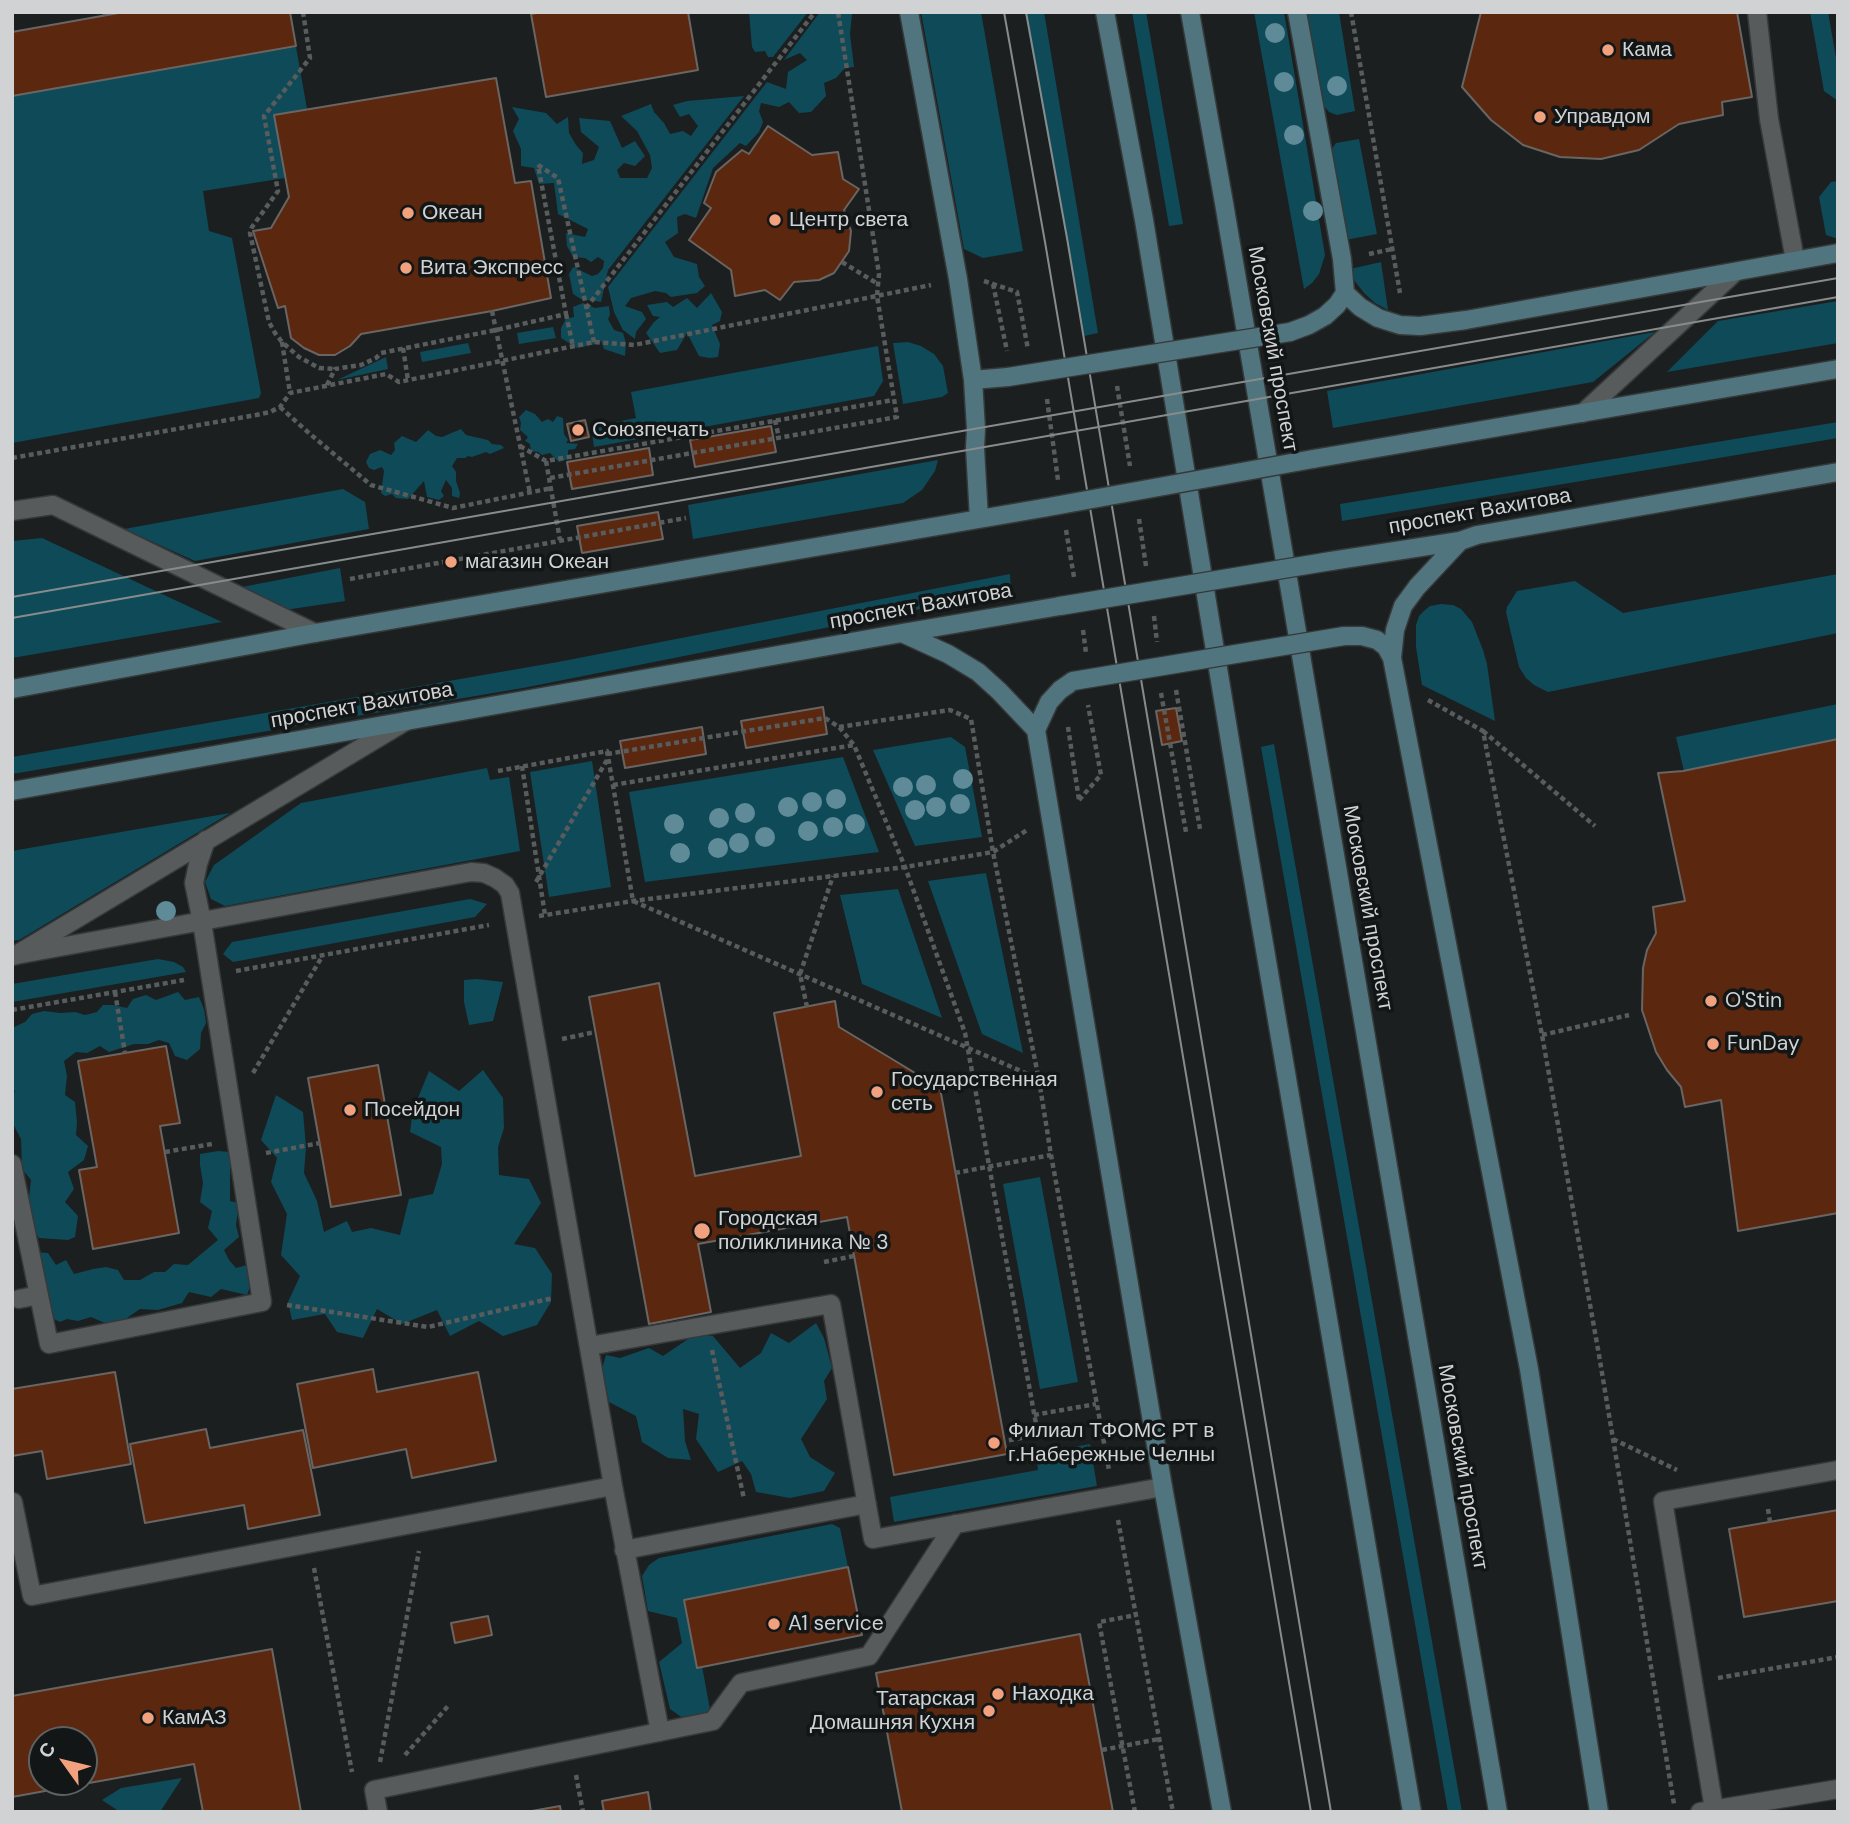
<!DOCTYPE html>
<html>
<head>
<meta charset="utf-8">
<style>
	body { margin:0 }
	#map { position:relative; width:1850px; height:1824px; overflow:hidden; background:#1b1f20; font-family:"DM Sans",sans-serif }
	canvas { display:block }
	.frame { position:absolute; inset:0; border:14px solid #d0d2d3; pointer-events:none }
	.north { position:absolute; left:28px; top:1726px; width:70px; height:70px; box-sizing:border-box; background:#121617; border:2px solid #5e6162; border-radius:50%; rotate:304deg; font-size:19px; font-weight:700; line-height:28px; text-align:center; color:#d0d2d3 }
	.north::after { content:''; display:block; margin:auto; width:24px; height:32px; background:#f2a17e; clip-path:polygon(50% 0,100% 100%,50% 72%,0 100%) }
</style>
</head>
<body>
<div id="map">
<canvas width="1850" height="1824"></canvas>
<div class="frame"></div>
<div class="north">С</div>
</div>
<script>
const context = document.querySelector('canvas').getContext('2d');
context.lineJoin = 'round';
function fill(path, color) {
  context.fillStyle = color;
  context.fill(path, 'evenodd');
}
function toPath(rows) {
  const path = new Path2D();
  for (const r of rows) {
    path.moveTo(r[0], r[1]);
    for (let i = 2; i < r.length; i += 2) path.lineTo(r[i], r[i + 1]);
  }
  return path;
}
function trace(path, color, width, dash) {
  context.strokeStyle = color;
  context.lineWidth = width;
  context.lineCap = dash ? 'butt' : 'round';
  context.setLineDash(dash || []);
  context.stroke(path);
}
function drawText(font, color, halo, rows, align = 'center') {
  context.font = font + ' "DM Sans",sans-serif';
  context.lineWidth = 7;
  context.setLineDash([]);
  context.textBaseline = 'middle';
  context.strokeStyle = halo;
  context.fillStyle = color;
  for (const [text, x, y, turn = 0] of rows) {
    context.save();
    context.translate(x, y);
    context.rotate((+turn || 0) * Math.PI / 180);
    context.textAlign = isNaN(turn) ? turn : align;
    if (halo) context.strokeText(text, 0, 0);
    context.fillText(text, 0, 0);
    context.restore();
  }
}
fill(toPath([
	[749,12,808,12,773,57,768,57,765,51,755,52,752,47],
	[820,12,852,14,850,34,854,67,845,68,836,78,824,83,826,96,811,112,799,113,789,102,779,107,761,103,759,111,763,122,759,132,746,146,740,143,713,168,696,218,685,214,677,217,678,233,665,242,674,257,697,264,699,277,705,286,697,293,671,297,666,293,655,291,631,298,625,306,642,312,646,319,636,332,635,339,623,330,614,312,608,287,767,82,786,89,788,72,807,60,800,53,784,60],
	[921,12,981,12,1023,251,983,258,964,249],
	[1025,12,1044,12,1098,333,1084,336],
	[1132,12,1146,12,1183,224,1169,226],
	[1254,12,1284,12,1325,255,1319,274,1312,283,1304,289],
	[1307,12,1339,12,1355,111,1337,115,1329,112,1324,106],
	[1810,12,1828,12,1838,69,1838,101,1824,91],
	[296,47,307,109,274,115,285,178,203,191,209,231,232,238,261,393,259,398,12,443,12,96],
	[744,96,608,270,601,302,581,299,573,294,569,274,573,267,592,276,598,274,603,268,604,261,598,257,591,262,585,258,573,257,567,246,566,233,585,237,588,229,558,214,554,183,539,184,534,168,521,166,521,149,513,131,519,119,512,107,546,113,557,124,568,117,569,133,576,145,583,153,582,164,594,160,599,147,581,132,579,118,610,121,622,148,635,141,645,156,635,166,624,163,617,170,620,178,647,178,652,168,650,155,637,131,621,116,651,104,654,112,664,123,670,134,683,131,691,136,698,126,689,114,680,117,673,105,687,101],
	[1359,139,1377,234,1345,240,1329,153,1336,143],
	[1838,181,1838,239,1826,235,1819,197,1831,182],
	[1381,262,1388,310,1375,303,1364,293,1354,280,1350,269],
	[711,293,722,312,720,321,712,325,720,344,718,357,709,358,699,356,687,333,677,350,660,353,646,333,654,322,660,317,653,316,647,305,667,302,673,307,687,298,697,308],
	[1838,301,1838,343,1667,372,1718,321],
	[583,303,595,308,609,306,610,315,608,319,614,330,623,333,626,343,625,356,604,349,601,341,596,344,577,348,561,338,561,328,566,319,574,317,573,307],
	[553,327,556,338,519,344,517,333],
	[1655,332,1593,382,1333,428,1327,391],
	[908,342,921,346,934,354,943,366,948,393,942,397,903,404,893,343],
	[468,343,471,353,422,362,420,352],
	[878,346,883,381,874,396,594,447,591,427,636,418,631,392],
	[386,357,388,369,337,380],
	[526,410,535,414,542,422,548,419,553,422,557,416,563,418,564,434,568,440,566,443,578,444,575,449,568,450,568,459,559,462,550,453,542,455,538,452,531,451,530,444,525,441,528,437,520,430,521,423,519,417],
	[1838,422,1838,438,1342,521,1340,504],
	[461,429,466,435,488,440,492,444,501,445,504,448,490,454,486,452,472,457,468,456,465,458,457,458,452,466,456,472,456,481,460,493,459,498,452,496,452,488,446,480,441,491,444,496,439,500,427,497,424,481,408,499,396,498,392,494,385,496,381,493,384,471,382,467,374,470,369,468,366,462,370,454,380,450,391,455,395,450,394,443,402,436,416,442,428,430,436,436,442,437],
	[938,460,935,471,922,490,903,503,693,539,688,505],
	[343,489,365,502,369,529,195,561,124,529],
	[42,538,222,622,12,658,12,541],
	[340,568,345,601,285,610,242,587],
	[1010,574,1011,591,523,688,12,774,12,757,558,662],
	[1838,574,1838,633,1548,692,1534,685,1526,678,1519,667,1506,612,1507,607,1517,591,1575,581,1623,613],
	[1441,604,1453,605,1461,609,1472,622,1483,650,1487,664,1495,721,1422,685,1416,647,1416,625,1419,616,1425,610,1430,606],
	[1838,704,1838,739,1684,771,1676,737],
	[951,737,965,747,982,837,915,846,873,750],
	[1274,744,1462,1812,1448,1812,1261,747],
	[843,757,879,852,645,882,629,792],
	[592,761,611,887,549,897,530,772],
	[487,768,490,780,509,777,520,851,225,906,211,899,205,882,214,865,301,803],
	[230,813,19,940,12,941,12,851],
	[986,873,1023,1053,982,1034,928,881],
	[898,889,942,1018,862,984,840,895],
	[470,899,487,904,475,917,233,962,223,954,232,942],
	[158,959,174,962,183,967,186,972,12,1002,12,984],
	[477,979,503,982,493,1021,469,1025,464,1002,464,980],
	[178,992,185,1000,199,997,204,1009,206,1023,201,1033,200,1049,187,1060,175,1056,169,1043,159,1040,148,1044,134,1044,109,1052,100,1046,87,1053,76,1052,64,1061,67,1076,65,1095,75,1102,77,1122,76,1135,88,1146,84,1160,68,1172,74,1189,65,1202,78,1216,75,1237,68,1240,39,1238,33,1228,28,1206,31,1180,22,1169,21,1139,12,1122,12,1098,15,1091,12,1089,12,1028,25,1022,32,1014,44,1011,60,1013,75,1012,85,1015,97,1012,103,1005,113,1005,127,1008,133,999,146,995,156,1000],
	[483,1070,503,1098,504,1128,498,1147,499,1175,529,1179,541,1203,514,1244,535,1248,552,1274,551,1302,537,1325,503,1336,479,1321,450,1336,437,1310,402,1324,377,1309,363,1338,337,1332,325,1314,292,1320,288,1302,300,1276,281,1255,287,1214,271,1182,277,1158,261,1140,276,1095,303,1112,306,1147,304,1173,317,1201,324,1232,347,1221,352,1232,371,1228,400,1235,409,1199,433,1194,442,1164,441,1147,410,1132,413,1110,429,1071,459,1091],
	[218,1151,230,1152,230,1201,239,1203,236,1225,239,1237,224,1250,229,1260,236,1268,247,1265,252,1280,247,1295,221,1289,211,1297,189,1292,182,1303,158,1310,140,1309,114,1327,91,1317,78,1321,67,1319,60,1322,52,1318,46,1308,48,1294,39,1282,35,1252,48,1253,56,1265,66,1260,74,1274,93,1269,106,1267,118,1270,124,1280,140,1280,154,1272,165,1272,174,1264,188,1265,218,1240,208,1228,212,1211,200,1202,203,1183,200,1165,200,1154],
	[1040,1177,1078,1382,1040,1389,1003,1184],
	[816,1323,824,1338,832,1368,824,1381,827,1399,801,1439,810,1457,835,1473,824,1491,790,1498,756,1492,751,1474,742,1461,718,1472,696,1439,699,1414,683,1409,685,1441,691,1460,668,1458,642,1442,636,1416,609,1402,602,1369,606,1355,620,1358,649,1348,663,1356,694,1335,713,1336,740,1368,761,1353,771,1333,789,1343],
	[1090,1444,1097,1486,894,1522,890,1497,1038,1470,1036,1454],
	[832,1524,840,1528,848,1567,684,1600,702,1666,711,1715,687,1721,670,1709,659,1662,682,1643,677,1618,648,1611,642,1576,649,1565,659,1558],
	[182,1778,160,1812,117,1810,102,1800,121,1788]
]), '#0f4a59');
const building = toPath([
	[124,12,290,12,296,46,12,96,12,32,124,12],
	[542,12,688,12,698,70,546,97,531,14,542,12],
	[1481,12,1737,12,1752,97,1722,102,1723,115,1679,124,1639,150,1601,159,1560,157,1523,145,1491,120,1462,87,1481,12],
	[496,78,515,183,531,181,551,298,492,311,361,334,350,346,335,355,319,355,304,348,291,338,285,306,278,308,253,231,271,228,289,197,274,115,496,78],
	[768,126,812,155,838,152,843,179,859,189,844,210,851,231,849,251,834,273,819,280,794,282,780,300,765,290,735,296,731,270,689,240,711,208,704,203,716,172,742,150,749,154,768,126],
	[585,420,589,437,571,441,567,424,585,420],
	[771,426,776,452,695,467,690,440,771,426],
	[649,448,653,475,572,489,567,462,649,448],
	[658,512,663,539,582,553,577,526,658,512],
	[823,707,827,734,746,748,741,721,823,707],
	[1176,708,1182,741,1162,745,1156,711,1176,708],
	[702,727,706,754,625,768,620,741,702,727],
	[1838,739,1838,1213,1738,1231,1721,1100,1685,1107,1681,1087,1667,1070,1656,1052,1642,1010,1643,968,1647,950,1656,933,1653,907,1685,901,1658,773,1683,771,1838,739],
	[659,983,695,1176,801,1156,774,1013,835,1001,839,1027,940,1088,1007,1454,894,1475,847,1217,698,1244,711,1312,649,1324,589,997,659,983],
	[166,1046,180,1123,160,1126,179,1233,93,1249,79,1170,97,1167,78,1061,166,1046],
	[378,1065,401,1195,331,1207,308,1078,378,1065],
	[373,1369,377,1392,478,1372,496,1461,412,1478,406,1449,313,1468,297,1384,373,1369],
	[115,1372,131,1464,47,1479,42,1451,12,1456,12,1389,115,1372],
	[206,1429,210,1448,303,1430,320,1515,248,1529,244,1505,145,1523,130,1444,206,1429],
	[1838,1510,1838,1601,1744,1617,1729,1529,1838,1510],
	[848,1567,862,1635,697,1668,684,1600,848,1567],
	[488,1616,492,1635,455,1643,451,1623,488,1616],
	[1080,1634,1113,1812,902,1812,876,1673,1080,1634],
	[272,1649,301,1812,203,1812,194,1764,12,1797,12,1696,272,1649],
	[42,1740,84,1740,84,1782,42,1782,42,1740],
	[648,1792,651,1812,604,1812,602,1801,648,1792],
	[560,1806,561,1812,526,1812,560,1806]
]);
fill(building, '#5b270e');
trace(building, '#696563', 2);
const lane = toPath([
	[1757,12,1769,119,1795,260],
	[1583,413,1734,273],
	[16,955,471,872,484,873,495,878,505,885,510,893,613,1486,660,1732],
	[12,1164,49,1344,262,1302,202,922,194,883,198,864,206,840],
	[19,1299,39,1295],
	[589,1346,831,1304,873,1539,1163,1487],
	[13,1502,32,1596,613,1486],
	[624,1550,867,1504],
	[1714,1809,1663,1501,1838,1470],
	[378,1812,374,1790,713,1721,741,1683,869,1656,955,1524],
	[1700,1812,1838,1789]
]);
const street = toPath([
	[12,511,53,505,315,633],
	[12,956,16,955,406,721]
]);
const secondary = toPath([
	[909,12,958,279,973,380,976,429,975,448,979,519],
	[1105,12,1144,220,1246,838,1412,1812],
	[1190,12,1224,203,1498,1812],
	[1345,293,1360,307,1378,318,1400,325,1420,326,1466,320,1838,253],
	[1290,332,1309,325,1325,316,1337,305,1345,293,1342,259,1297,12],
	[973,380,1008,377],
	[1313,459,1838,369],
	[1460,541,1417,587,1403,606,1395,630,1392,658,1529,1369,1599,1812],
	[1331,561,1460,541,1477,535,1838,472],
	[902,633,948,654,978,672,999,691,1036,730,1163,1487,1222,1812],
	[1344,636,1362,636,1377,640,1386,647,1392,658],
	[12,689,315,633,1043,508],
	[1036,730,1049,702,1060,690,1073,681],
	[12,791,902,633,1060,606]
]);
trace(lane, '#36393a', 21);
trace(street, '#36393a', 21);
trace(secondary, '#36393a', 21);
trace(toPath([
	[105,12,105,16],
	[303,12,310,58,264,116,278,191,252,227,250,233,269,322,275,333,282,342,299,357,319,368,335,369],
	[1351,12,1400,293],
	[538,165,558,178,594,342],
	[1369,254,1392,249],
	[842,262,878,284],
	[984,281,1017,292,1028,349],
	[993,284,1007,351],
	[586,308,815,12],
	[492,311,530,493],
	[566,314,573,346],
	[282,342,290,393],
	[403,348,408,380],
	[327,385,335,369,361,365,376,358,381,353,496,330,566,314,538,165],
	[1117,386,1130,466],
	[1047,399,1058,480],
	[280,407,310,434,371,485,453,508,552,488],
	[775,420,779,438],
	[520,446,546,461,893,400],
	[12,458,256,415,270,412,280,407,290,393,386,374,399,382,594,342,634,345,931,285],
	[546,461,560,540],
	[550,478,897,417,877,296,879,274,838,12],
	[1139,519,1146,566],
	[1066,530,1074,577],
	[350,579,686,518],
	[1154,616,1157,642],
	[1083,630,1086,653],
	[1176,690,1200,829],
	[1161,693,1186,832],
	[1428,700,1483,731,1542,1035,1599,1355,1674,1804],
	[839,727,950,710,971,719,993,852,1039,1080,1051,1155,1109,1470],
	[1068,727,1079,800,1078,801],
	[1483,731,1595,826],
	[607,754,825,718,839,727,854,745,905,867,965,1033,1038,1435,1005,1441],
	[522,766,545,915],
	[498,771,607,751,633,901,1039,1079],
	[613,785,854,745],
	[1079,800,1101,775,1088,705],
	[536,882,607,760],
	[539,916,633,901,905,867,993,852,1027,830],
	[236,971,489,925],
	[115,992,125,1053],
	[807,1007,800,974,833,876],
	[12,1010,184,980],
	[1542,1035,1629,1015],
	[562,1039,595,1032],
	[253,1073,323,955],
	[165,1152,212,1144],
	[266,1153,320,1143],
	[955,1173,1051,1155],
	[824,1262,854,1256],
	[287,1305,428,1327,553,1298],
	[712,1350,744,1499],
	[1034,1415,1096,1404],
	[1613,1439,1677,1470],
	[1768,1509,1770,1522],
	[1118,1520,1173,1812],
	[314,1568,352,1772],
	[1718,1678,1838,1657],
	[1102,1750,1159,1739],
	[405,1755,449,1705],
	[380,1762,419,1551],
	[576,1775,583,1812],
	[1135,1812,1099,1622,1136,1615]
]), '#595c5d', 4.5, [5, 3.5]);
trace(lane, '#575b5c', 18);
trace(street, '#575b5c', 18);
trace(secondary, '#50757f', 18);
trace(toPath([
	[1004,12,1045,242,1311,1812],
	[1026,12,1067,238,1331,1812],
	[12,597,1838,278],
	[12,618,1838,297]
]), '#888b8c', 2);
const secondaryBridge = toPath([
	[1008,377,1290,332],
	[1043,508,1313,459],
	[1060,606,1331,561],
	[1073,681,1344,636]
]);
trace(secondaryBridge, '#36393a', 21, []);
trace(secondaryBridge, '#50757f', 18);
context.fillStyle = '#5f8b98';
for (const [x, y] of [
	[1275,33],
	[1284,82],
	[1337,86],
	[1294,135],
	[1313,211],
	[963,779],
	[926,785],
	[903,787],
	[836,799],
	[812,802],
	[960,804],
	[788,807],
	[936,807],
	[915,810],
	[745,813],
	[719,818],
	[674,824],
	[855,824],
	[833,827],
	[808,831],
	[765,837],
	[739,843],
	[718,848],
	[680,853],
	[166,911]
]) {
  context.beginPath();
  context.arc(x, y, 10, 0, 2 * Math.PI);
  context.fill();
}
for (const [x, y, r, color] of [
	[1608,50,7,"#f2a17e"],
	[1540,117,7,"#f2a17e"],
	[408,213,7,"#f2a17e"],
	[775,220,7,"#f2a17e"],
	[406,268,7,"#f2a17e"],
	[578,430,7,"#f2a17e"],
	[451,562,7,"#f2a17e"],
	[1711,1001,7,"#f2a17e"],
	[1713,1044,7,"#f2a17e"],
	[877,1092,7,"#f2a17e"],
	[350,1110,7,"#f2a17e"],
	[702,1231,9,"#f2a17e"],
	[994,1443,7,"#f2a17e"],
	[774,1624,7,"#f2a17e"],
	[998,1694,7,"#f2a17e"],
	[989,1711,7,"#f2a17e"],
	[148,1718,7,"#f2a17e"]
]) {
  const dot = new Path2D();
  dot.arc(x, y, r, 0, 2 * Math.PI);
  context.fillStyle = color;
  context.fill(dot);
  trace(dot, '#121617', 2.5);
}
drawText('21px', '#d0d2d3', '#121617', [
	["Кама",1622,50],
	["Управдом",1554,117],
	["Океан",422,213],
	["Центр света",789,220],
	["Вита Экспресс",420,268],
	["Союзпечать",592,430],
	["магазин Океан",465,562],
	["O'Stin",1725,1001],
	["FunDay",1727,1044],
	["Государственная",891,1080],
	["сеть",891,1104],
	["Посейдон",364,1110],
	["Городская",718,1219],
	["поликлиника № 3",718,1243],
	["Филиал ТФОМС РТ в",1008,1431],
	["г.Набережные Челны",1008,1455],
	["A1 service",788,1624],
	["Находка",1012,1694],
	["Татарская",975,1699,"right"],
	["Домашняя Кухня",975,1723,"right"],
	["КамАЗ",162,1718]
], 'left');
drawText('21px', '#d0d2d3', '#121617', [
	["Московский проспект",1272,349,80],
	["проспект Вахитова",1480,512,-10],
	["проспект Вахитова",921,607,-10],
	["проспект Вахитова",362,706,-10],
	["Московский проспект",1367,908,80],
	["Московский проспект",1462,1467,80]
]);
</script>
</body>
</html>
